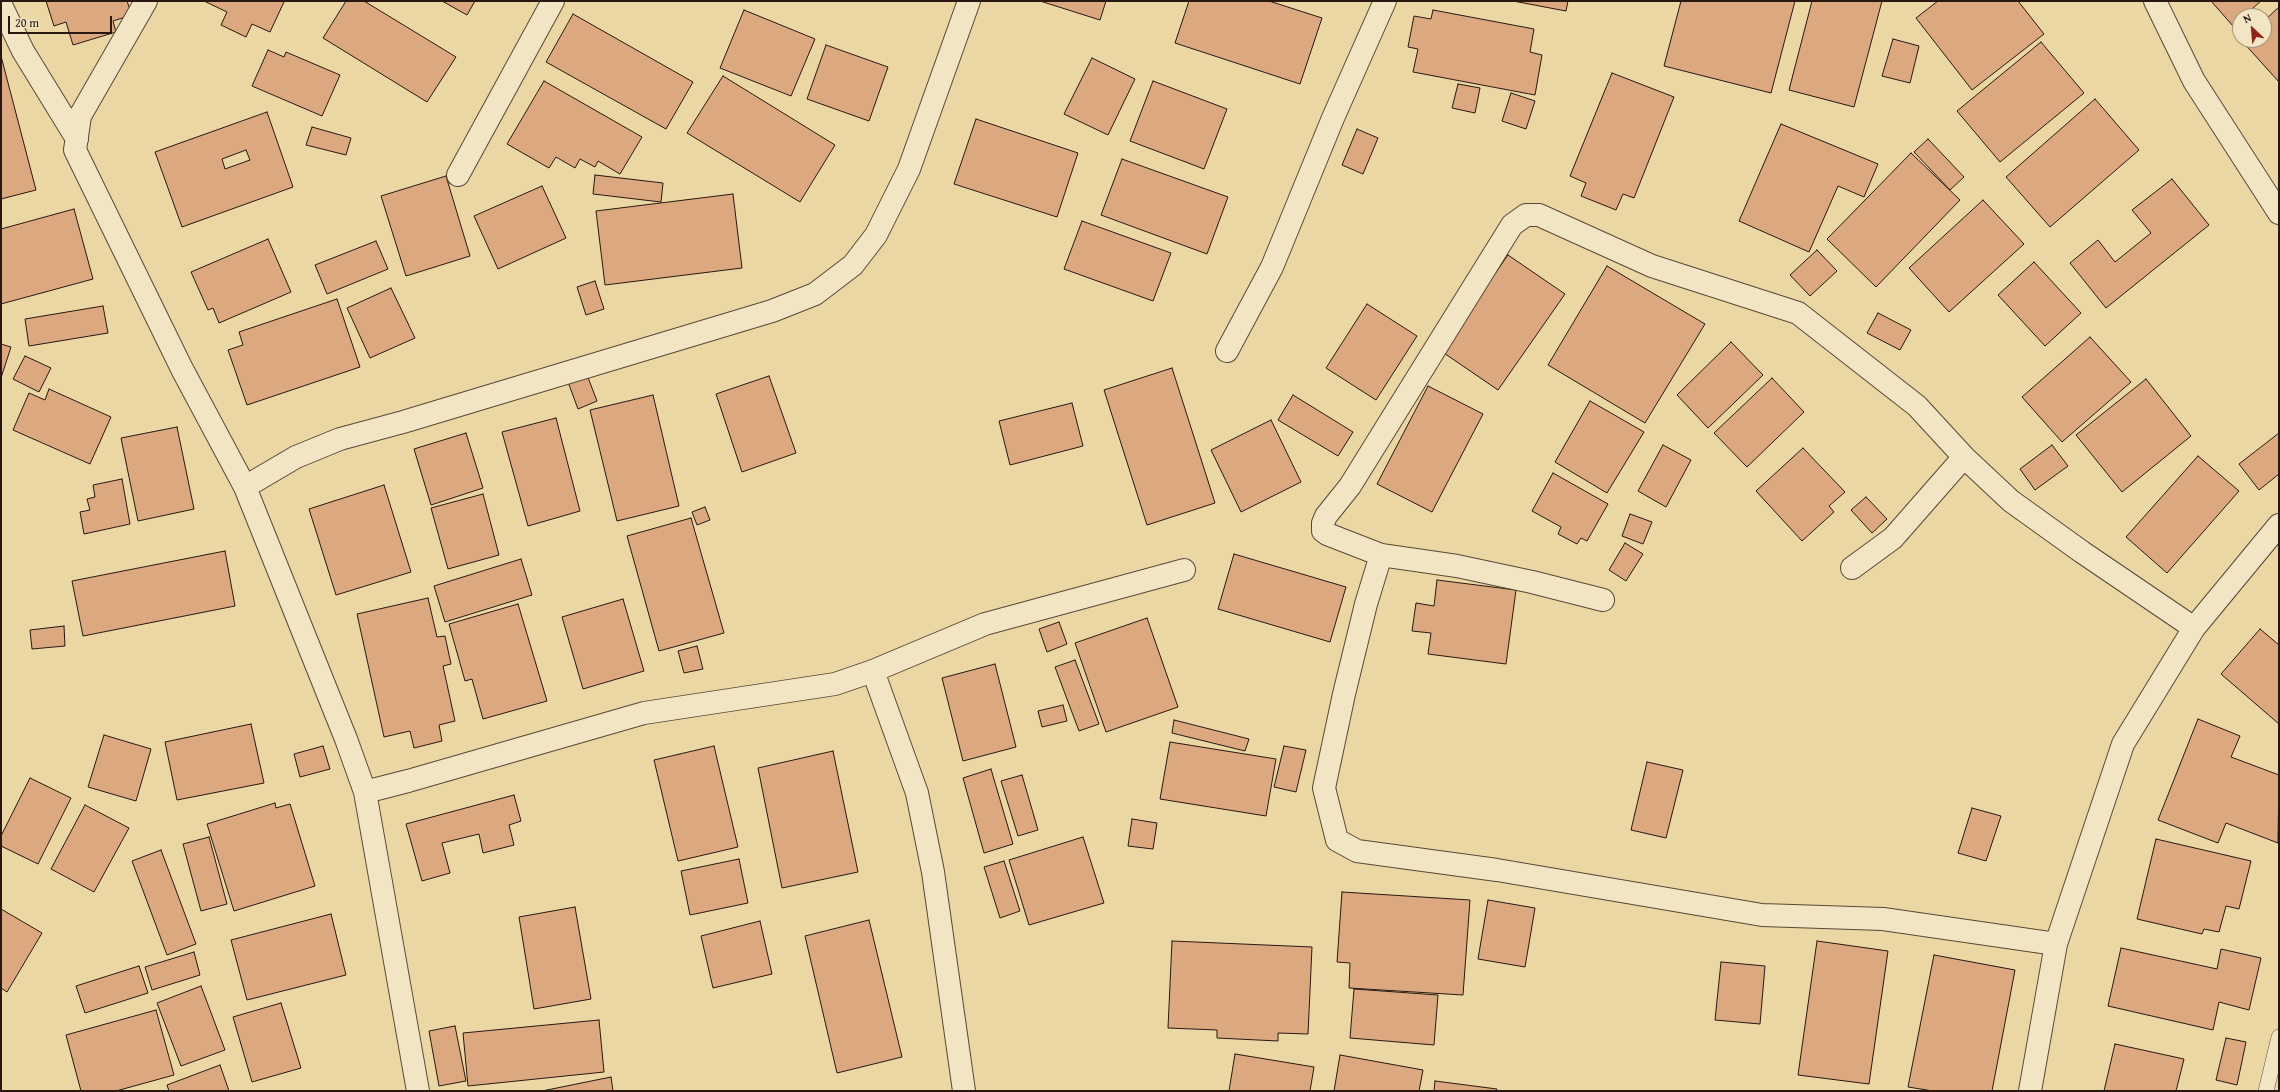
<!DOCTYPE html>
<html>
<head>
<meta charset="utf-8">
<style>
	body { margin:0 }
	#map { position:relative; width:2280px; height:1092px; overflow:hidden; background:#ebd7a4; font-family:"Gentium Book Plus",serif }
	canvas { display:block }
	.frame { position:absolute; inset:0; border:2px solid #281811; pointer-events:none }
	.north { position:absolute; left:2232px; top:8px; width:40px; height:40px; box-sizing:border-box; background:#f2e5c4; border:1px solid #a1937c; border-radius:50%; rotate:334deg; font-size:11px; font-weight:700; line-height:16px; text-align:center; color:#281811 }
	.north::after { content:''; display:block; margin:auto; width:14px; height:18px; background:#8f2418; clip-path:polygon(50% 0,100% 100%,50% 72%,0 100%) }
	.scale { position:absolute; left:8px; top:16px; width:104px; height:18px; box-sizing:border-box; border:2px solid #281811; border-top:0; padding-left:5px; font-size:12px; line-height:14px; white-space:nowrap; color:#281811; -webkit-text-stroke:3px #f2e5c4; paint-order:stroke }
</style>
</head>
<body>
<div id="map">
<canvas width="2280" height="1092"></canvas>
<div class="frame"></div>
<div class="north">N</div>
<div class="scale">20 m</div>
</div>
<script>
const context = document.querySelector('canvas').getContext('2d');
context.lineJoin = 'round';
function fill(path, color) {
  context.fillStyle = color;
  context.fill(path, 'evenodd');
}
function toPath(rows) {
  const path = new Path2D();
  for (const r of rows) {
    path.moveTo(r[0], r[1]);
    for (let i = 2; i < r.length; i += 2) path.lineTo(r[i], r[i + 1]);
  }
  return path;
}
function trace(path, color, width, dash) {
  context.strokeStyle = color;
  context.lineWidth = width;
  context.lineCap = dash ? 'butt' : 'round';
  context.setLineDash(dash || []);
  context.stroke(path);
}
const building = toPath([
	[46,1,127,1,132,15,113,21,116,32,73,45,66,22,54,26,46,1],
	[204,1,282,1,284,2,270,32,252,24,246,37,221,25,227,12,204,1],
	[346,1,364,1,456,57,427,102,323,38,346,1],
	[442,1,475,1,467,15,442,1],
	[1040,1,1106,1,1100,20,1040,1],
	[1189,1,1269,1,1322,18,1300,84,1175,43,1189,1],
	[1513,1,1568,1,1566,11,1513,1],
	[1681,1,1795,1,1771,93,1664,66,1681,1],
	[1812,1,1882,1,1854,107,1789,90,1812,1],
	[1938,1,2018,1,2044,34,1972,90,1916,18,1938,1],
	[2211,1,2261,1,2244,16,2240,16,2240,19,2233,26,2211,1],
	[2279,7,2279,82,2242,41,2264,40,2264,21,2279,7],
	[744,10,815,39,791,96,720,68,744,10],
	[1433,10,1534,29,1530,52,1542,55,1535,95,1413,72,1418,49,1408,47,1414,16,1431,19,1433,10],
	[573,14,693,82,666,129,546,62,573,14],
	[1893,39,1919,46,1910,83,1882,76,1893,39],
	[2041,42,2084,93,2000,162,1957,111,2041,42],
	[826,45,888,67,869,121,807,99,826,45],
	[268,50,284,57,286,52,340,75,322,116,252,86,268,50],
	[1,56,36,190,1,199,1,56],
	[1092,58,1135,79,1108,135,1064,114,1092,58],
	[1612,73,1674,97,1634,198,1623,194,1616,210,1581,196,1586,183,1570,176,1612,73],
	[723,76,835,145,800,202,687,133,723,76],
	[544,81,642,137,620,174,598,161,595,167,580,159,575,168,556,157,549,168,507,144,544,81],
	[1153,81,1227,109,1204,169,1130,141,1153,81],
	[1458,84,1480,88,1475,113,1452,108,1458,84],
	[1511,93,1535,101,1526,129,1502,121,1511,93],
	[2095,99,2139,150,2050,227,2006,177,2095,99],
	[267,112,293,187,182,227,155,152,267,112],
	[246,150,250,160,225,169,222,159,246,150],
	[976,119,1078,153,1057,217,954,184,976,119],
	[1781,124,1878,164,1864,197,1838,186,1809,252,1739,221,1781,124],
	[312,127,351,138,346,155,306,145,312,127],
	[1357,129,1378,138,1363,174,1342,165,1357,129],
	[1928,139,1964,177,1950,190,1914,152,1928,139],
	[1911,153,1960,200,1876,287,1827,239,1911,153],
	[1122,159,1228,197,1207,254,1101,215,1122,159],
	[595,175,663,183,661,202,593,194,595,175],
	[446,176,470,256,406,276,381,196,446,176],
	[2172,179,2209,225,2106,308,2070,263,2098,240,2115,262,2151,233,2132,210,2172,179],
	[542,186,566,238,498,269,474,216,542,186],
	[733,194,742,268,605,285,596,211,733,194],
	[1983,200,2024,244,1949,312,1909,268,1983,200],
	[74,209,93,279,1,304,1,229,74,209],
	[1082,221,1171,253,1153,301,1064,269,1082,221],
	[268,239,291,292,219,323,213,308,208,310,191,272,268,239],
	[376,241,388,269,327,294,315,265,376,241],
	[1817,250,1837,271,1810,296,1790,275,1817,250],
	[1508,255,1565,294,1498,390,1441,351,1508,255],
	[2034,262,2081,313,2045,346,1998,295,2034,262],
	[1607,266,1705,324,1645,423,1548,365,1607,266],
	[595,281,604,309,586,315,577,287,595,281],
	[391,288,415,338,370,358,347,308,391,288],
	[337,299,360,367,247,405,228,350,243,345,239,332,337,299],
	[1367,304,1417,336,1376,400,1326,368,1367,304],
	[103,306,108,333,29,346,25,319,103,306],
	[1878,313,1911,330,1900,350,1867,333,1878,313],
	[2090,337,2131,382,2062,442,2022,397,2090,337],
	[1731,342,1763,375,1708,428,1677,395,1731,342],
	[1,344,11,347,1,378,1,344],
	[25,356,51,368,39,392,13,379,25,356],
	[1172,368,1215,503,1147,525,1104,390,1172,368],
	[587,375,597,401,578,409,568,382,587,375],
	[769,376,796,453,742,472,716,394,769,376],
	[1772,378,1804,412,1747,467,1714,433,1772,378],
	[2146,379,2191,436,2122,492,2076,435,2146,379],
	[1428,386,1483,414,1432,512,1377,484,1428,386],
	[49,389,111,417,90,464,13,430,29,393,45,400,49,389],
	[653,395,679,506,617,521,590,410,653,395],
	[1293,395,1353,432,1338,456,1278,420,1293,395],
	[1590,401,1644,432,1607,493,1555,462,1590,401],
	[1072,403,1083,446,1010,465,999,421,1072,403],
	[556,418,580,511,528,526,502,432,556,418],
	[1271,420,1301,482,1241,512,1211,450,1271,420],
	[177,427,194,509,138,521,121,438,177,427],
	[466,433,483,488,431,505,414,449,466,433],
	[2279,433,2279,474,2259,490,2239,464,2279,433],
	[1663,445,1691,460,1666,507,1638,491,1663,445],
	[2052,445,2068,466,2035,490,2020,469,2052,445],
	[1803,448,1845,492,1829,506,1834,512,1802,541,1756,491,1803,448],
	[2198,456,2239,491,2167,573,2126,537,2198,456],
	[1553,473,1608,504,1587,541,1581,538,1577,544,1558,534,1561,527,1532,511,1553,473],
	[122,479,130,524,84,534,80,512,90,510,87,499,95,497,93,485,122,479],
	[384,485,411,572,336,595,309,509,384,485],
	[483,494,499,555,448,569,431,508,483,494],
	[1866,497,1887,519,1872,533,1851,510,1866,497],
	[705,507,710,520,697,525,692,512,705,507],
	[1630,514,1652,522,1643,544,1622,536,1630,514],
	[691,518,724,633,659,651,627,536,691,518],
	[1625,543,1643,554,1626,581,1609,570,1625,543],
	[225,551,235,606,83,636,72,581,225,551],
	[1234,554,1346,587,1330,642,1218,609,1234,554],
	[521,559,532,595,445,622,434,586,521,559],
	[1437,580,1516,590,1506,664,1428,654,1431,633,1412,631,1416,603,1434,606,1437,580],
	[428,598,437,637,445,636,451,664,443,666,455,721,439,725,442,741,414,748,410,731,384,737,357,614,428,598],
	[623,599,644,671,583,689,562,617,623,599],
	[518,604,547,701,483,719,472,679,465,681,449,624,518,604],
	[1147,618,1178,707,1106,732,1075,643,1147,618],
	[1059,622,1067,644,1047,652,1039,629,1059,622],
	[64,626,65,646,32,649,30,630,64,626],
	[2260,629,2279,645,2279,724,2221,674,2260,629],
	[697,646,703,669,684,673,678,651,697,646],
	[1075,660,1099,724,1079,731,1055,667,1075,660],
	[995,664,1016,747,963,761,942,678,995,664],
	[1063,705,1067,721,1042,727,1038,711,1063,705],
	[2198,719,2240,736,2231,757,2279,775,2278,843,2226,823,2218,843,2158,820,2198,719],
	[1174,720,1249,739,1245,751,1172,733,1174,720],
	[251,724,264,783,177,800,165,742,251,724],
	[104,735,151,749,136,801,88,787,104,735],
	[1170,742,1276,759,1266,816,1160,799,1170,742],
	[323,746,330,769,300,777,294,754,323,746],
	[714,746,738,847,678,861,654,760,714,746],
	[1284,746,1306,750,1296,792,1274,787,1284,746],
	[833,751,858,872,782,888,758,768,833,751],
	[1647,762,1683,770,1666,838,1631,830,1647,762],
	[991,769,1013,844,984,853,963,778,991,769],
	[1022,775,1038,830,1018,836,1001,781,1022,775],
	[30,778,71,798,38,864,1,846,1,836,30,778],
	[514,795,521,821,509,825,514,845,483,853,479,834,442,843,450,873,422,881,406,824,514,795],
	[275,803,276,808,290,804,315,886,234,911,207,824,275,803],
	[85,805,129,828,94,892,51,869,85,805],
	[1972,808,2001,816,1986,861,1958,853,1972,808],
	[1132,819,1157,823,1153,849,1128,846,1132,819],
	[209,837,227,904,201,911,183,844,209,837],
	[1083,837,1104,903,1029,925,1009,860,1083,837],
	[2156,839,2251,861,2239,909,2226,906,2219,932,2204,929,2202,934,2137,919,2156,839],
	[161,850,196,944,167,955,132,861,161,850],
	[739,859,748,903,690,915,681,871,739,859],
	[1004,861,1020,911,1000,918,984,867,1004,861],
	[1342,892,1470,900,1463,995,1349,988,1350,963,1337,962,1342,892],
	[1488,900,1535,908,1525,967,1478,959,1488,900],
	[575,907,591,999,534,1009,519,917,575,907],
	[1,909,42,933,7,992,1,988,1,909],
	[331,914,346,975,247,1000,231,940,331,914],
	[869,920,902,1057,837,1073,805,936,869,920],
	[760,921,772,974,713,988,701,936,760,921],
	[1172,941,1312,947,1308,1034,1278,1033,1278,1041,1217,1038,1217,1030,1168,1028,1172,941],
	[1817,941,1888,951,1869,1084,1798,1075,1817,941],
	[2121,948,2217,969,2221,949,2261,958,2249,1010,2219,1002,2213,1030,2108,1006,2121,948],
	[194,952,200,975,152,990,145,967,194,952],
	[1934,955,2015,970,1992,1091,1933,1091,1908,1087,1934,955],
	[1721,962,1765,966,1760,1024,1715,1020,1721,962],
	[139,966,148,993,85,1013,76,986,139,966],
	[201,986,225,1050,181,1066,157,1003,201,986],
	[1354,989,1438,995,1434,1045,1350,1038,1354,989],
	[281,1003,301,1068,252,1082,233,1017,281,1003],
	[156,1010,174,1075,116,1091,81,1091,66,1035,156,1010],
	[599,1020,604,1072,468,1086,463,1033,599,1020],
	[455,1026,466,1081,439,1086,429,1031,455,1026],
	[2226,1038,2246,1042,2237,1085,2216,1080,2226,1038],
	[2115,1044,2184,1059,2176,1091,2104,1091,2115,1044],
	[1235,1054,1314,1067,1310,1091,1229,1091,1235,1054],
	[1340,1055,1423,1070,1419,1091,1334,1091,1340,1055],
	[220,1065,229,1091,169,1091,167,1085,220,1065],
	[611,1077,613,1091,542,1091,611,1077],
	[1435,1081,1497,1089,1496,1091,1434,1091,1435,1081]
]);
fill(building, '#dca880');
trace(building, '#281811', 1);
const service = toPath([
	[2266,1091,2279,1037]
]);
const minor = toPath([
	[146,1,80,116,75,150,182,369,245,487,346,739,365,792,418,1091],
	[2155,1,2194,81,2279,213],
	[1,5,23,51,77,139],
	[458,175,553,1],
	[1227,351,1272,267,1333,118,1385,1],
	[245,487,296,457,340,439,403,422,772,311,815,294,853,265,876,235,909,169,969,1],
	[1381,555,1366,604,1344,694,1324,788,1337,840,1357,851,1497,870,1762,915,1883,919,2056,944],
	[1852,568,1893,538,1964,457],
	[1603,600,1532,582,1457,566,1381,555,1327,534,1323,531,1323,523,1326,516,1350,486,1512,225,1526,215,1539,215,1652,266,1798,313,1917,406,1964,457,2011,501,2082,552,2194,628],
	[873,671,917,793,933,872,964,1091],
	[365,792,408,781,644,713,835,684,873,671,985,624,1184,570],
	[2030,1091,2056,944,2123,744,2194,628,2279,525]
]);
trace(service, '#594836', 16);
trace(minor, '#594836', 24);
trace(service, '#f2e5c4', 15);
trace(minor, '#f2e5c4', 22);
</script>
</body>
</html>
